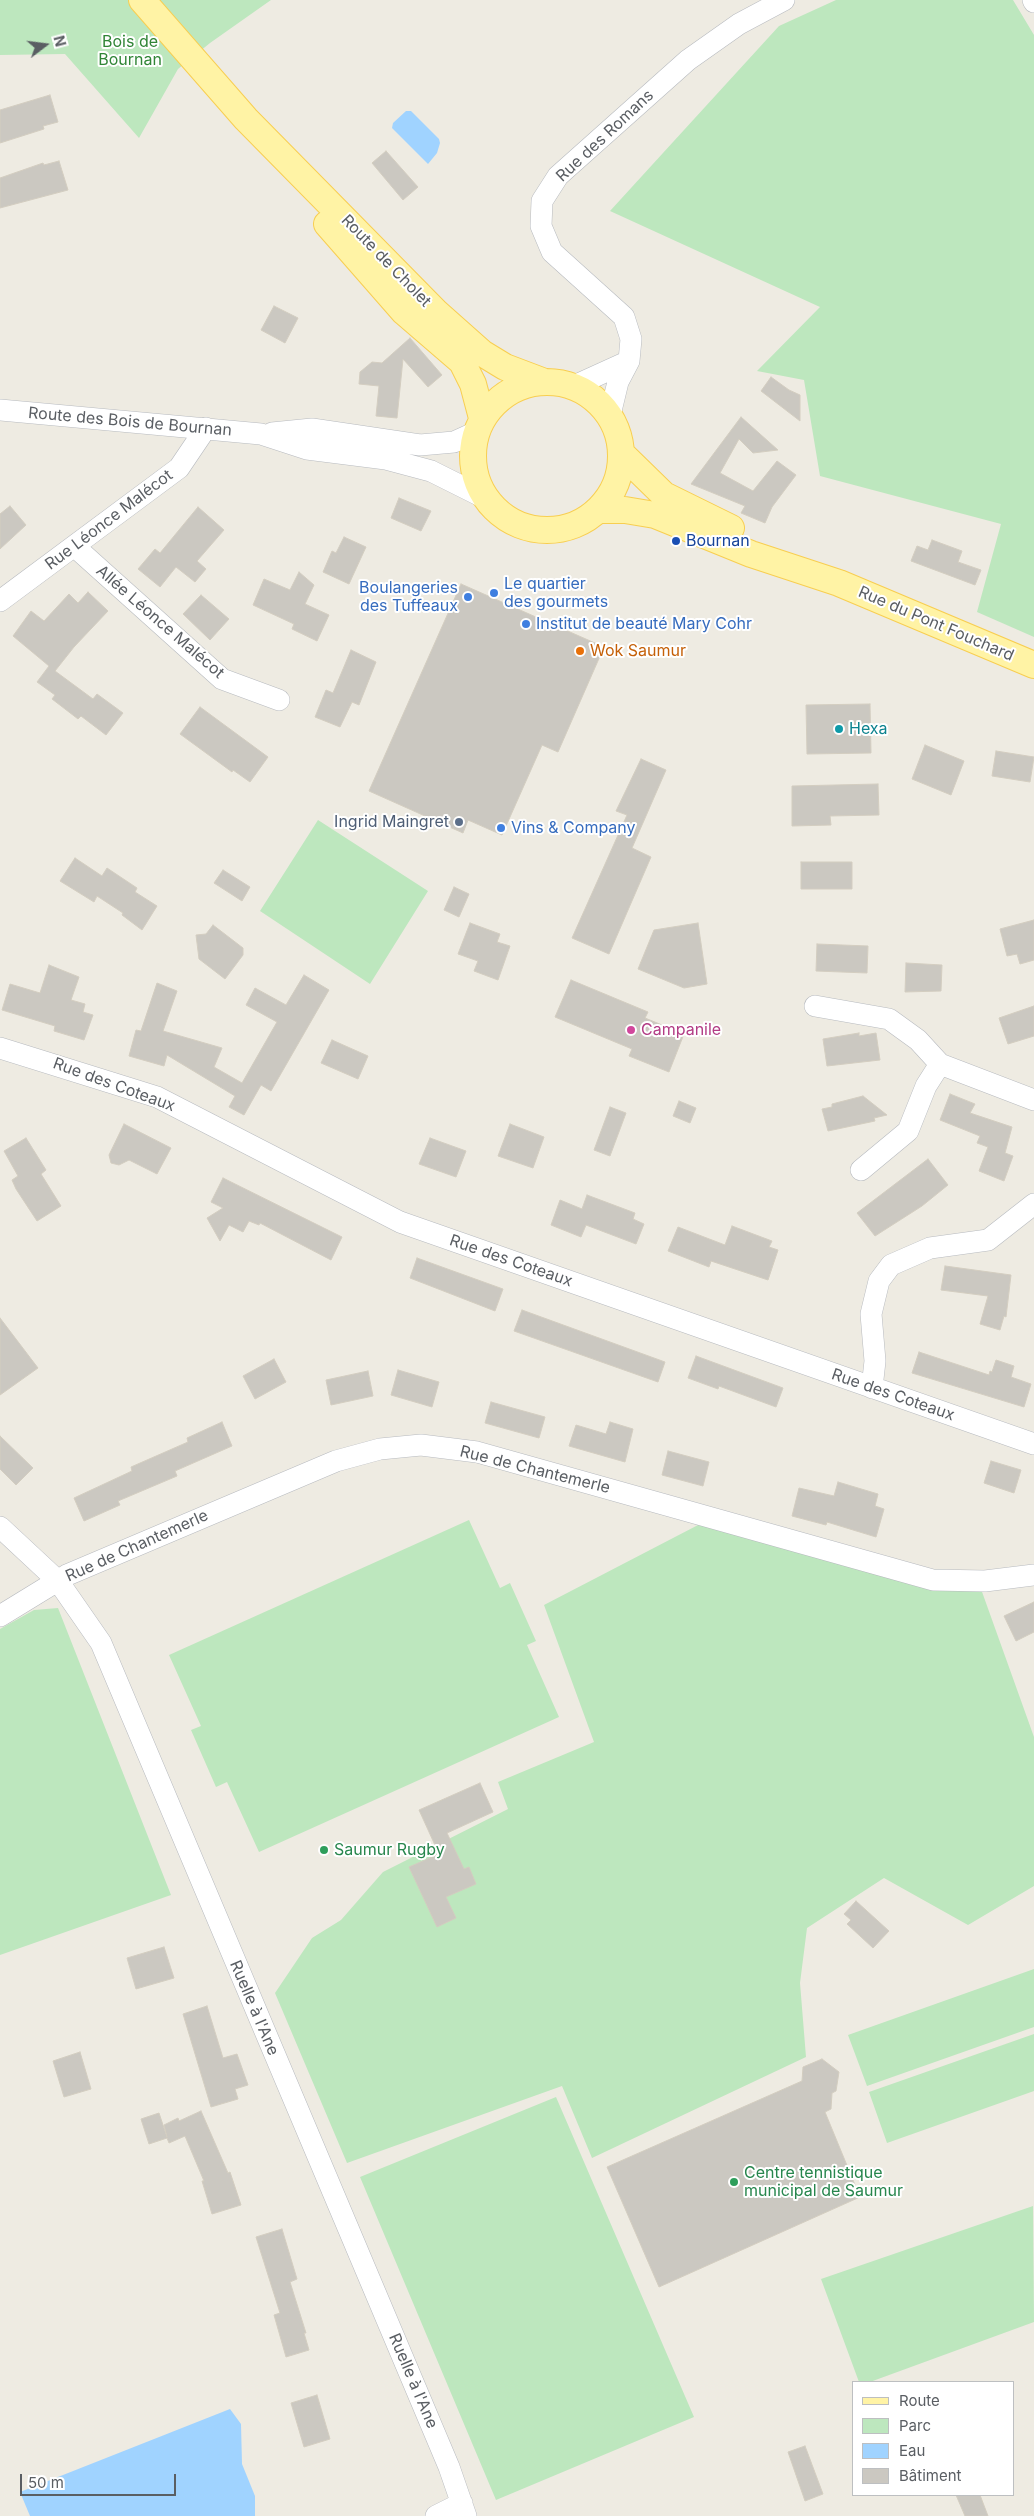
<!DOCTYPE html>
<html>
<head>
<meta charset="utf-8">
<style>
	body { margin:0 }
	#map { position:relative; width:1034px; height:2516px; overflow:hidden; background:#eeebe2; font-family:Inter,sans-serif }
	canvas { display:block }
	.legend { position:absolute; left:852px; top:2381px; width:162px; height:115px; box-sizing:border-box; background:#fff; border:1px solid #bdbfc1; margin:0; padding:6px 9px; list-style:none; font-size:15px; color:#5a5e63 }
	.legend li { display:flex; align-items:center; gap:10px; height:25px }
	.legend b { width:25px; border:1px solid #bdbfc1 }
	.north { position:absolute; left:20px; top:20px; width:50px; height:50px; -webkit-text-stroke:4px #fff; paint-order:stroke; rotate:75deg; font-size:14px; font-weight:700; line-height:20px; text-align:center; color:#5a5e63 }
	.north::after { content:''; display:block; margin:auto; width:18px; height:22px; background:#5a5e63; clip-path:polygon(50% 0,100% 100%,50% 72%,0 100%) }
	.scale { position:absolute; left:20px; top:2474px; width:156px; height:22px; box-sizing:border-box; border:2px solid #5a5e63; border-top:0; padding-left:6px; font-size:15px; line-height:18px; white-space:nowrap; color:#5a5e63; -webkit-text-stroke:4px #fff; paint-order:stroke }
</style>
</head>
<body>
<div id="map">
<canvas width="1034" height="2516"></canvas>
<ul class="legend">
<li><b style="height:6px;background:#fff3a5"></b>Route</li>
<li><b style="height:14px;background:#bde7be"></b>Parc</li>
<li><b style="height:14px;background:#a0d3ff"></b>Eau</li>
<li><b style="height:14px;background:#cbc8c1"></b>Bâtiment</li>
</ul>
<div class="north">N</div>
<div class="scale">50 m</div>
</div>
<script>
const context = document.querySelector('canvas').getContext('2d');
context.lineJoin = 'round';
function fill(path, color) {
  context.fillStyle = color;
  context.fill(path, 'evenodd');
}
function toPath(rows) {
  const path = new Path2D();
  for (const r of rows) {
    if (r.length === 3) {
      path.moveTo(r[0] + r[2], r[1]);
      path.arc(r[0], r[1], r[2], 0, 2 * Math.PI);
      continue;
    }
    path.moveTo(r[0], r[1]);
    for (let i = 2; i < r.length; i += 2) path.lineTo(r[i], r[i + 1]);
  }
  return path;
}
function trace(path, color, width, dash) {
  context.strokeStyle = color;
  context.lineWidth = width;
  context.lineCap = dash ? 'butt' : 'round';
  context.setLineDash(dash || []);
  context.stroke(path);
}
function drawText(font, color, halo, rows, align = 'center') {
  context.font = font + ' Inter,sans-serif';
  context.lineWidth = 4;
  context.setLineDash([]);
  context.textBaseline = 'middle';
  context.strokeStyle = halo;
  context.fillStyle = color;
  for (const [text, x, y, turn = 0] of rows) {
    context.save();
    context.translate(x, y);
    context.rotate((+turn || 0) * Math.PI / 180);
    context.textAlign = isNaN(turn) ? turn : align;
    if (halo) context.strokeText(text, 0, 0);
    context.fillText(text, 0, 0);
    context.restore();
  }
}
fill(toPath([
	[0,0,271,0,210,43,178,69,139,138,65,54,0,55],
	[836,0,1013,0,1034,35,1034,637,977,612,1001,524,820,476,804,380,757,371,820,307,610,211,779,26],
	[318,820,428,891,370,984,260,911],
	[469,1520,500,1588,510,1583,536,1641,527,1645,559,1717,259,1852,227,1782,216,1787,191,1730,201,1726,169,1655],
	[700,1524,981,1589,1034,1737,1034,1886,968,1925,884,1878,807,1928,800,1983,806,2057,592,2158,562,2086,347,2163,275,1993,312,1938,341,1920,383,1872,508,1809,498,1782,594,1742,544,1605],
	[58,1608,171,1895,0,1955,0,1629,34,1610],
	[1034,1969,1034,2027,867,2086,848,2035],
	[1034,2034,1034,2091,887,2143,869,2092],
	[556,2097,694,2417,496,2500,360,2177],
	[1033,2206,1034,2322,870,2382,859,2382,821,2279]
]), '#bde7be');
fill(toPath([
	[406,111,411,111,439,139,440,143,437,153,428,164,392,128,393,123],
	[230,2409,241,2424,242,2464,255,2496,255,2516,30,2516,20,2492]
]), '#a0d3ff');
const building = toPath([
	[50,95,58,122,43,126,44,129,0,143,0,110,50,95],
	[386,151,418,187,403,200,372,163,386,151],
	[59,161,68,190,0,208,0,178,43,163,44,165,59,161],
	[274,306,298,318,285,343,261,330,274,306],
	[410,338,442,375,428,387,403,359,397,418,376,416,379,386,359,384,360,372,372,362,382,363,410,338],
	[771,377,789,390,800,395,800,421,761,391,771,377],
	[741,417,778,450,753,453,739,439,720,473,753,491,777,461,796,475,772,507,765,523,741,513,745,506,691,484,741,417],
	[399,498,431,511,421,531,391,518,399,498],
	[10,506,26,525,0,549,0,514,10,506],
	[198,507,224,530,197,561,206,569,195,582,176,567,160,587,138,569,155,549,160,553,198,507],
	[344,537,366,547,349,584,323,572,332,551,336,553,344,537],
	[932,540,962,551,958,562,981,570,975,585,911,561,917,546,928,550,932,540],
	[299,572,314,585,305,604,329,615,317,641,292,629,294,624,253,605,264,579,290,590,299,572],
	[461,584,604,647,558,752,542,745,502,835,468,820,463,833,369,791,461,584],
	[88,592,108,611,74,647,55,671,93,699,97,694,123,713,106,735,81,716,78,719,52,699,55,695,37,682,49,666,13,636,31,611,44,621,69,594,78,603,88,592],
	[201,595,229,619,210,640,183,614,201,595],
	[351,650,376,662,359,705,352,702,340,727,315,717,326,690,333,693,351,650],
	[870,704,871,753,807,754,806,705,870,704],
	[200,707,268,757,250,782,233,770,232,772,180,734,200,707],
	[925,745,964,761,951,795,912,779,925,745],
	[996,751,1034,757,1030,782,992,776,996,751],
	[641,759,666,770,632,848,651,857,609,954,572,938,627,815,616,811,641,759],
	[878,784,879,815,830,816,831,825,792,826,792,786,878,784],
	[75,858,102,876,107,868,137,888,135,892,157,906,142,930,122,915,123,913,97,896,94,902,60,881,75,858],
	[801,862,852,862,852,889,801,889,801,862],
	[223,870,250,887,242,901,214,883,223,870],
	[454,887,469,894,459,917,444,910,454,887],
	[1034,920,1034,960,1020,964,1017,954,1007,956,1000,929,1034,920],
	[470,923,500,934,497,942,510,946,498,980,474,971,478,961,458,954,470,923],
	[698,923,707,984,684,988,638,969,654,930,698,923],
	[213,925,243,948,243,955,225,979,199,959,196,935,206,934,213,925],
	[817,944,868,946,867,973,816,971,817,944],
	[906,963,942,965,941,991,905,992,906,963],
	[49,965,79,977,71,1000,85,1004,83,1012,93,1015,84,1040,54,1031,55,1026,2,1010,10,984,40,993,49,965],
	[304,975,329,990,271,1091,261,1085,244,1115,229,1107,235,1096,167,1055,164,1066,129,1056,136,1030,141,1031,157,983,177,991,163,1031,222,1048,214,1067,242,1083,277,1022,246,1005,255,988,286,1005,304,975],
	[571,980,648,1012,645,1018,684,1034,669,1072,629,1056,632,1049,555,1017,571,980],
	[1034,1006,1034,1036,1008,1044,999,1018,1034,1006],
	[859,1033,859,1036,876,1033,880,1060,827,1066,823,1039,859,1033],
	[332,1040,368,1056,358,1079,321,1063,332,1040],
	[950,1094,975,1104,970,1113,1012,1127,1005,1153,1013,1156,1004,1181,979,1171,988,1147,977,1143,980,1136,940,1120,950,1094],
	[863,1096,887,1115,874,1118,875,1121,828,1131,822,1109,832,1107,832,1104,863,1096],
	[679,1101,696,1108,690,1123,673,1116,679,1101],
	[610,1107,626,1113,610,1156,594,1150,610,1107],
	[124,1124,171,1148,157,1174,129,1160,119,1165,111,1163,109,1155,124,1124],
	[510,1124,544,1137,533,1168,498,1156,510,1124],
	[26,1138,46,1170,41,1174,61,1206,37,1221,16,1189,12,1180,18,1176,4,1151,26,1138],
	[430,1138,466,1151,456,1177,419,1164,430,1138],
	[928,1159,948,1185,922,1206,875,1236,857,1213,928,1159],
	[223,1178,342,1237,331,1260,260,1223,259,1225,249,1221,243,1232,229,1225,220,1241,207,1218,223,1208,211,1202,223,1178],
	[587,1195,635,1213,633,1219,644,1224,636,1244,586,1225,581,1237,551,1225,560,1200,582,1209,587,1195],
	[732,1226,772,1241,769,1247,778,1250,768,1280,711,1261,709,1267,668,1251,678,1227,725,1245,732,1226],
	[417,1258,503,1289,495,1311,410,1278,417,1258],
	[945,1266,1011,1275,1006,1317,1004,1316,1000,1330,980,1324,988,1296,941,1290,945,1266],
	[522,1310,665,1362,658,1382,514,1331,522,1310],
	[0,1318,38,1368,0,1395,0,1318],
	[919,1352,989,1375,990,1371,992,1372,996,1360,1014,1366,1011,1377,1031,1384,1024,1407,912,1373,919,1352],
	[696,1356,783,1388,776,1407,719,1386,718,1389,688,1378,696,1356],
	[274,1359,286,1382,255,1399,243,1376,274,1359],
	[398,1370,439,1382,432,1407,391,1395,398,1370],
	[368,1371,373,1396,331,1405,326,1380,368,1371],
	[491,1402,545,1417,539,1438,485,1423,491,1402],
	[222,1422,232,1446,175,1471,177,1476,118,1501,120,1505,84,1521,74,1498,132,1471,131,1467,188,1442,187,1438,222,1422],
	[610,1422,633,1429,625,1462,569,1446,576,1425,606,1434,610,1422],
	[0,1436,33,1468,16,1485,0,1469,0,1436],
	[668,1451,709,1462,703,1486,662,1475,668,1451],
	[991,1461,1021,1470,1014,1493,984,1483,991,1461],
	[838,1482,878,1494,875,1506,884,1509,876,1537,827,1522,826,1525,792,1516,799,1488,834,1496,838,1482],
	[1034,1602,1034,1632,1016,1641,1004,1616,1034,1602],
	[480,1783,493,1812,447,1833,464,1869,469,1867,476,1884,446,1897,456,1918,437,1927,409,1867,439,1854,419,1810,480,1783],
	[856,1901,889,1931,873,1948,847,1924,851,1920,844,1914,856,1901],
	[164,1947,174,1978,136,1989,127,1958,164,1947],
	[207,2006,223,2058,237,2054,248,2085,235,2089,238,2099,211,2107,183,2014,207,2006],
	[80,2052,91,2089,64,2097,53,2061,80,2052],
	[822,2059,839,2072,836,2091,832,2093,831,2109,825,2112,860,2197,659,2287,607,2167,802,2081,803,2067,822,2059],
	[201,2111,228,2173,230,2172,241,2205,212,2214,202,2181,204,2181,185,2136,169,2143,167,2138,149,2144,141,2119,159,2113,167,2137,164,2125,178,2118,179,2121,201,2111],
	[282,2229,297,2279,290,2282,306,2333,304,2333,309,2350,286,2357,274,2315,280,2313,256,2237,282,2229],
	[317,2395,330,2439,304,2447,291,2403,317,2395],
	[805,2446,823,2494,805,2501,788,2452,805,2446],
	[956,2495,980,2495,988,2516,965,2516,956,2495]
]);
fill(building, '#cbc8c1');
trace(building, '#d3cdc0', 1);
const minor = toPath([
	[1033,0,1034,2],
	[574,386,629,361],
	[0,410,261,434,307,449,386,459,431,471,485,498],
	[610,415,618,382,629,361,631,339,624,317,552,252,541,226,542,201,558,176,688,60,739,24,784,0],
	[272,433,312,429,420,445,454,442,476,432],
	[74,546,222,679,279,700],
	[0,601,179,468,206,428],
	[815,1006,889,1019,918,1040,940,1064,1034,1100],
	[0,1048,157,1097,400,1222,1034,1444],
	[861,1170,908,1131,926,1086,940,1064],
	[872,1388,875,1361,871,1314,879,1281,891,1265,930,1248,988,1240,1034,1204],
	[0,1527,58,1581,101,1643,449,2467,466,2516],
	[0,1616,67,1575,336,1461,380,1449,421,1445,477,1452,933,1580,985,1581,1034,1575],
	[436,2516,462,2503]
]);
const major = toPath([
	[142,0,246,119,437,313,482,353,505,367,542,381],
	[327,224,404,312,462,362,473,384,482,418],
	[547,456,74],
	[622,454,664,495,731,528],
	[599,510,625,510,655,515,751,554,839,583,1034,665]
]);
trace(minor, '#b7babf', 22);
trace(major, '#f8ce51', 28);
trace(minor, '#fff', 21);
trace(major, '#fff3a5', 26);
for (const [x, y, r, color] of [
	[676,541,5,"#1a4fb4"],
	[494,593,5,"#3f7fe0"],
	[468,597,5,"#3f7fe0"],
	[526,624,5,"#3f7fe0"],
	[580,651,5,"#e8710a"],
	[839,729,5,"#0f9aa8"],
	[459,822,5,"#5c6f8a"],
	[501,828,5,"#3f7fe0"],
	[631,1030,5,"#d1479c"],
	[324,1850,5,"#2e9e5b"],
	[734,2182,5,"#2e9e5b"]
]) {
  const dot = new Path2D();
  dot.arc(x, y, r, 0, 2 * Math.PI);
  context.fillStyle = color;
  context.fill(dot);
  trace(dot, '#fff', 2);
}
drawText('16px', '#308536', '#fff', [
	["Bois de",130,42],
	["Bournan",130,60]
]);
drawText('16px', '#5a5e63', '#fff', [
	["Rue des Romans",605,136,-43],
	["Route de Cholet",386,261,46],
	["Route des Bois de Bournan",130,422,5],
	["Rue Léonce Malécot",109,520,-37],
	["Allée Léonce Malécot",160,622,41],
	["Rue du Pont Fouchard",936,624,23],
	["Rue des Coteaux",114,1085,20],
	["Rue des Coteaux",511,1261,19],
	["Rue des Coteaux",893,1395,19],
	["Rue de Chantemerle",535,1470,14],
	["Rue de Chantemerle",137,1546,-24],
	["Ruelle à l'Ane",254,2008,67],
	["Ruelle à l'Ane",413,2381,67]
]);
drawText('16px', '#164399', '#fff', [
	["Bournan",686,541]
], 'left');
drawText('16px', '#366cbe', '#fff', [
	["Le quartier",504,584],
	["des gourmets",504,602],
	["Boulangeries",458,588,"right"],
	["des Tuffeaux",458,606,"right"],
	["Institut de beauté Mary Cohr",536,624],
	["Vins & Company",511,828]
], 'left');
drawText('16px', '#c56008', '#fff', [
	["Wok Saumur",590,651]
], 'left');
drawText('16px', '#0d838f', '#fff', [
	["Hexa",849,729]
], 'left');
drawText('16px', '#4e5e75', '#fff', [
	["Ingrid Maingret",449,822]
], 'right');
drawText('16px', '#b23c85', '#fff', [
	["Campanile",641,1030]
], 'left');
drawText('16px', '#27864d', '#fff', [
	["Saumur Rugby",334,1850],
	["Centre tennistique",744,2173],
	["municipal de Saumur",744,2191]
], 'left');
</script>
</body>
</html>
